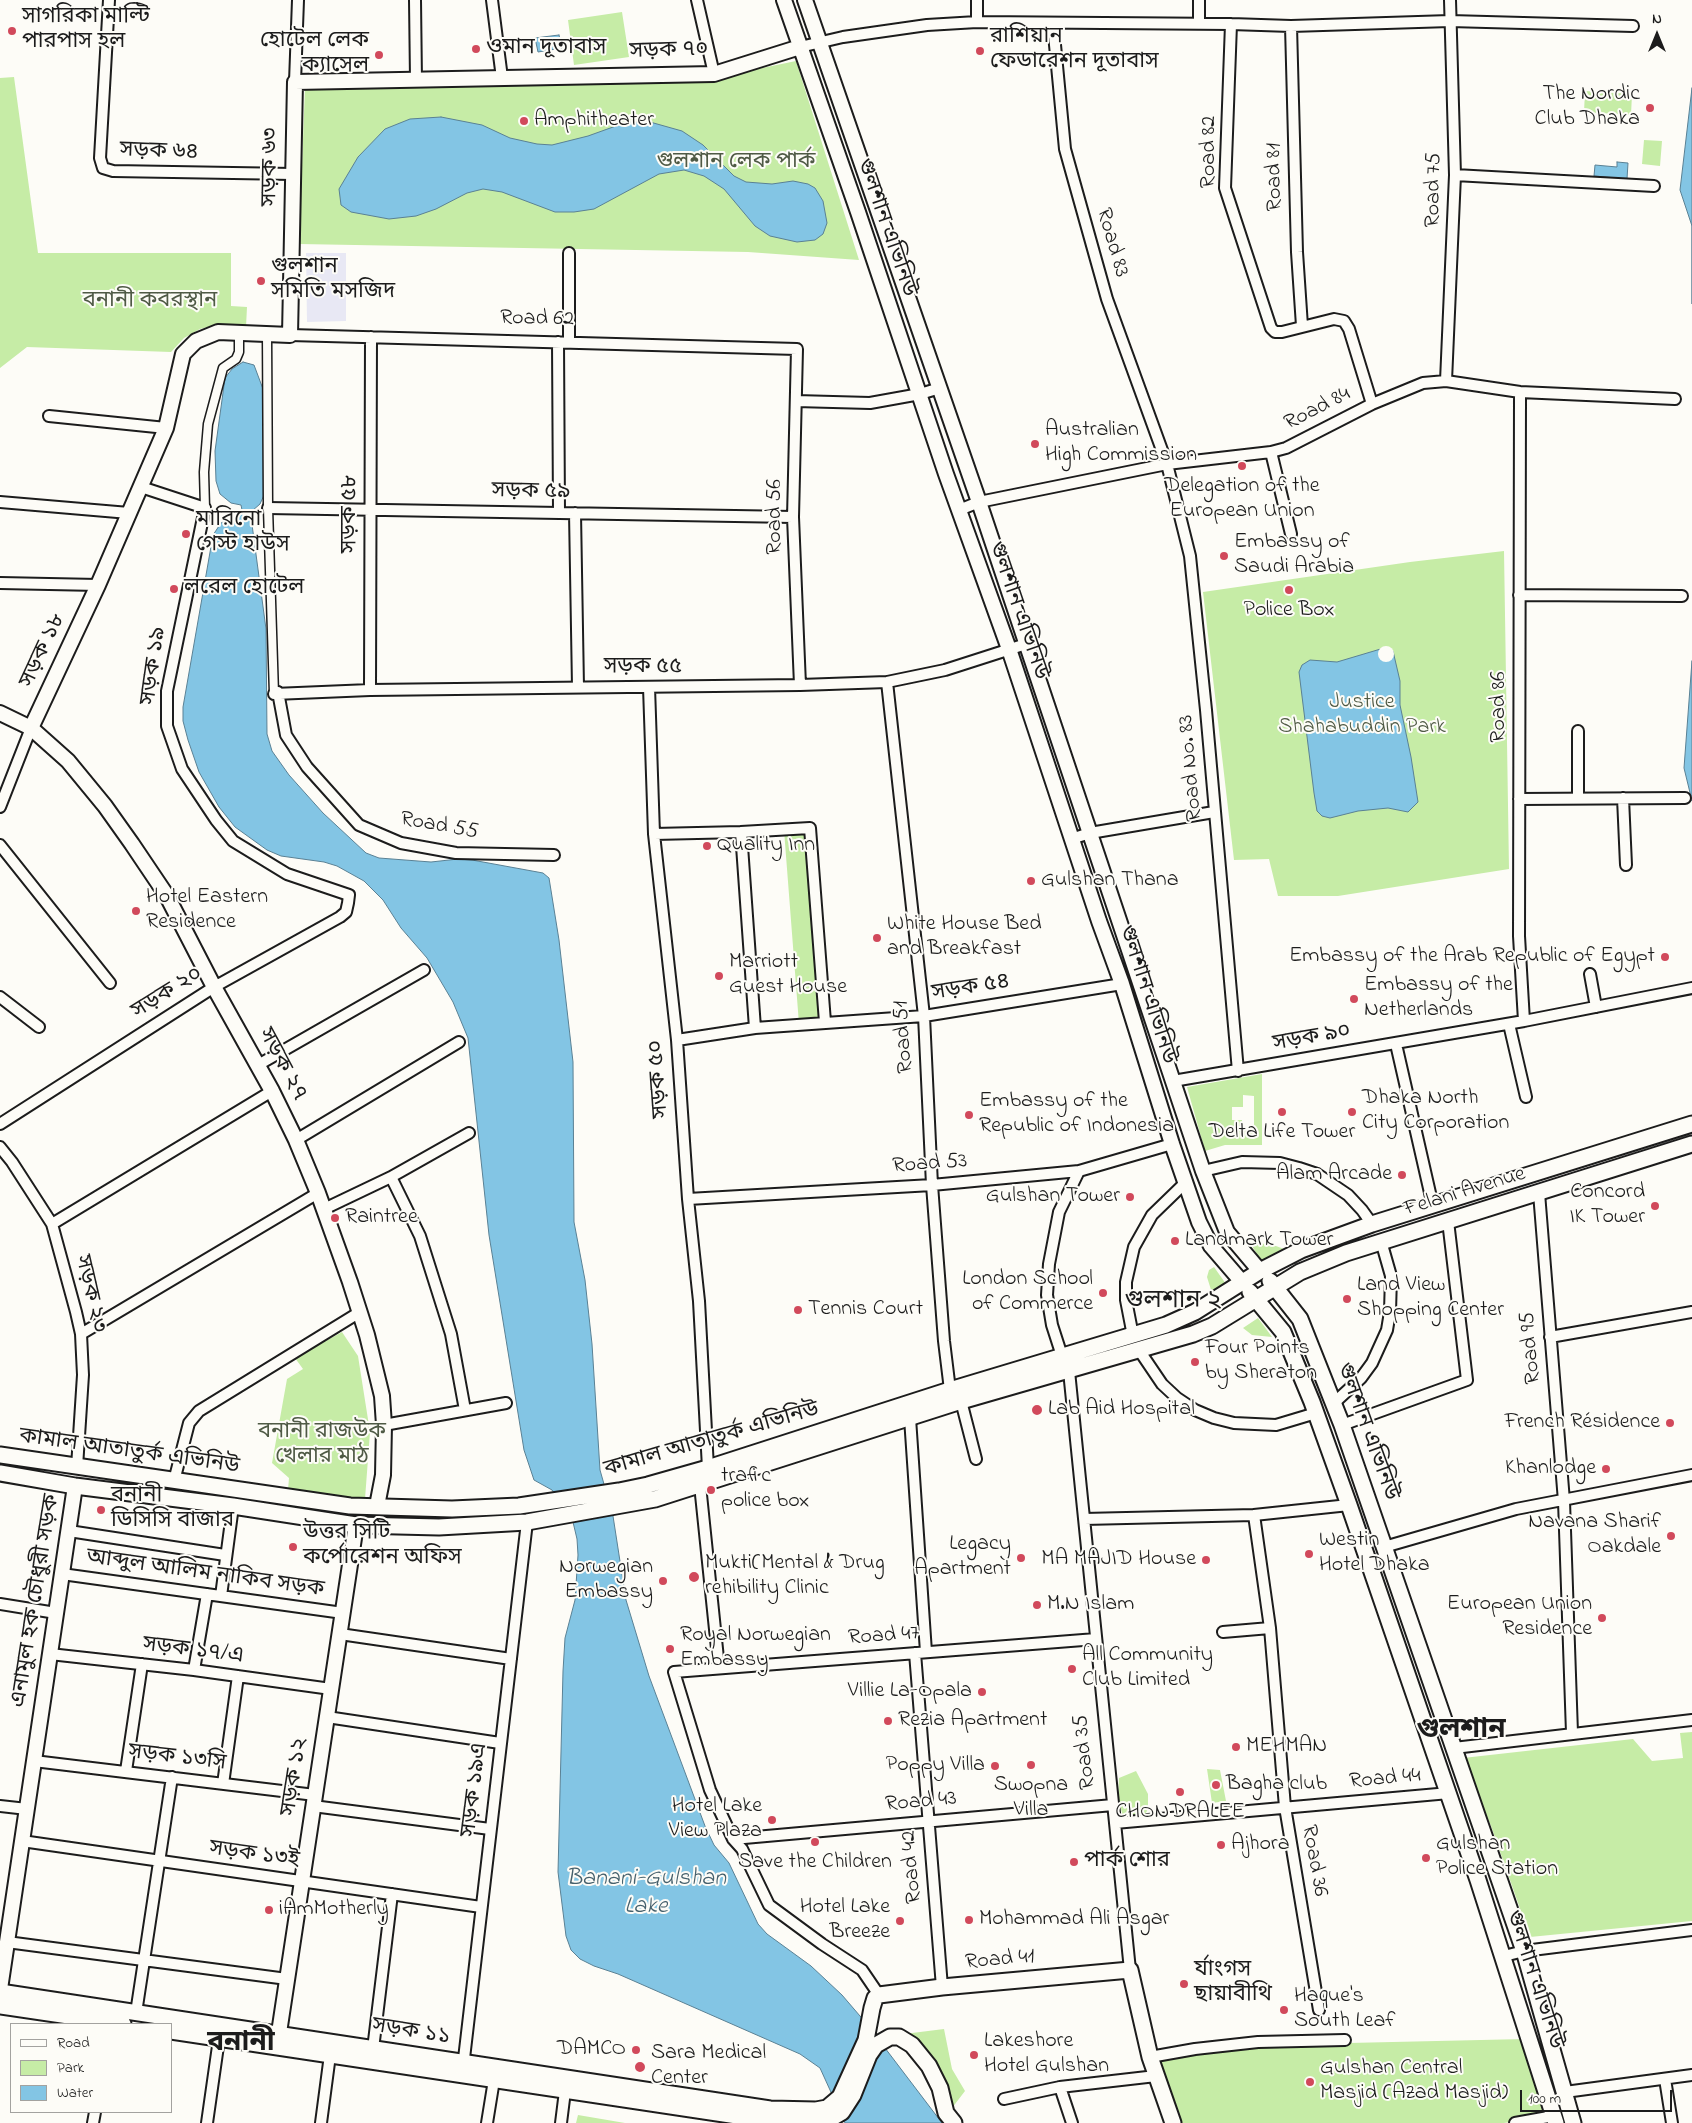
<!DOCTYPE html>
<html>
<head>
<meta charset="utf-8">
<style>
	body { margin:0 }
	#map { position:relative; width:1692px; height:2123px; overflow:hidden; background:#fdfcf7; font-family:"Indie Flower",sans-serif }
	canvas { display:block }
	.legend { position:absolute; left:10px; top:2023px; width:162px; height:90px; box-sizing:border-box; background:#fdfcf7; border:1px solid #a3a29f; margin:0; padding:6px 9px; list-style:none; font-size:15px; color:#1c1c1c }
	.legend li { display:flex; align-items:center; gap:10px; height:25px }
	.legend b { width:25px; border:1px solid #a3a29f }
	.north { position:absolute; left:1632px; top:10px; width:50px; height:50px; -webkit-text-stroke:4px #fdfcf7; paint-order:stroke; rotate:0deg; font-size:14px; font-weight:700; line-height:20px; text-align:center; color:#1c1c1c }
	.north::after { content:''; display:block; margin:auto; width:18px; height:22px; background:#1c1c1c; clip-path:polygon(50% 0,100% 100%,50% 72%,0 100%) }
	.scale { position:absolute; left:1520px; top:2090px; width:152px; height:22px; box-sizing:border-box; border:2px solid #1c1c1c; border-top:0; padding-left:6px; font-size:15px; line-height:18px; white-space:nowrap; color:#1c1c1c; -webkit-text-stroke:4px #fdfcf7; paint-order:stroke }
</style>
</head>
<body>
<div id="map">
<canvas width="1692" height="2123"></canvas>
<ul class="legend">
<li><b style="height:6px;background:#fdfcf7"></b>Road</li>
<li><b style="height:14px;background:#c6eca6"></b>Park</li>
<li><b style="height:14px;background:#83c5e4"></b>Water</li>
</ul>
<div class="north">N</div>
<div class="scale">100 m</div>
</div>
<script>
const context = document.querySelector('canvas').getContext('2d');
context.lineJoin = 'round';
function fill(path, color) {
  context.fillStyle = color;
  context.fill(path, 'evenodd');
}
function toPath(rows) {
  const path = new Path2D();
  for (const r of rows) {
    if (r.length === 3) {
      path.moveTo(r[0] + r[2], r[1]);
      path.arc(r[0], r[1], r[2], 0, 2 * Math.PI);
      continue;
    }
    path.moveTo(r[0], r[1]);
    for (let i = 2; i < r.length; i += 2) path.lineTo(r[i], r[i + 1]);
  }
  return path;
}
function trace(path, color, width, dash) {
  context.strokeStyle = color;
  context.lineWidth = width;
  context.lineCap = dash ? 'butt' : 'round';
  context.setLineDash(dash || []);
  context.stroke(path);
}
function drawText(font, color, halo, rows, align = 'center') {
  context.font = font + ' "Indie Flower","Noto Sans Bengali",sans-serif';
  context.lineWidth = 4;
  context.setLineDash([]);
  context.textBaseline = 'middle';
  context.strokeStyle = halo;
  context.fillStyle = color;
  for (const [text, x, y, turn = 0] of rows) {
    context.save();
    context.translate(x, y);
    context.rotate((+turn || 0) * Math.PI / 180);
    context.textAlign = isNaN(turn) ? turn : align;
    if (halo) context.strokeText(text, 0, 0);
    context.fillText(text, 0, 0);
    context.restore();
  }
}
fill(toPath([
	[306,253,346,253,346,321,307,322]
]), '#e8e8f4');
fill(toPath([
	[622,12,629,57,574,65,568,20],
	[796,61,859,260,748,252,299,244,305,88,714,78],
	[14,77,38,253,231,253,231,306,247,307,246,327,215,325,200,329,184,338,171,352,27,347,0,368,0,78],
	[1585,91,1632,94,1631,115,1584,112],
	[1644,140,1662,141,1660,166,1642,164],
	[1504,551,1509,869,1338,896,1278,896,1269,859,1234,860,1203,592,1410,562],
	[810,828,825,1022,799,1024,784,830],
	[1262,1074,1262,1145,1225,1145,1205,1151,1187,1087],
	[1243,1095,1254,1096,1254,1128,1242,1128,1242,1120,1232,1120,1232,1107,1243,1107],
	[1259,1243,1276,1246,1284,1249,1262,1262,1252,1246],
	[1214,1267,1226,1284,1212,1293,1207,1277,1209,1270],
	[1258,1318,1272,1337,1252,1335,1243,1328],
	[342,1332,358,1356,370,1432,365,1499,288,1490,289,1478,272,1463,287,1379,303,1369,295,1358],
	[1692,1732,1692,1921,1530,1937,1491,1826,1463,1758,1633,1739,1652,1761,1683,1758,1680,1733],
	[1207,1769,1220,1770,1226,1801,1212,1803],
	[1136,1771,1148,1794,1148,1809,1143,1818,1124,1820,1118,1798,1119,1778],
	[944,2029,952,2069,965,2091,952,2108,904,2034],
	[1525,2039,1548,2116,1504,2123,1169,2123,1147,2059,1260,2045],
	[578,2115,625,2123,576,2123]
]), '#c6eca6');
const water = toPath([
	[559,35,562,48,538,52,535,38,559,35],
	[1692,88,1692,304,1692,226,1680,190,1692,88],
	[441,117,482,125,510,138,537,144,552,145,588,136,627,122,650,122,682,131,703,145,734,176,746,182,772,184,793,181,808,184,815,188,823,201,827,223,823,234,815,240,797,242,770,236,755,226,724,189,704,176,684,170,659,174,594,209,574,212,555,212,502,192,483,189,467,193,436,209,416,216,389,219,351,212,341,205,339,189,358,157,385,129,410,119,441,117],
	[1617,162,1628,163,1627,179,1594,176,1595,165,1617,167,1617,162],
	[243,362,254,365,263,389,265,493,260,504,252,511,251,517,266,629,267,734,272,751,289,775,323,813,366,853,379,858,431,862,458,859,472,860,543,873,549,878,559,940,573,1062,574,1222,585,1280,592,1344,600,1470,613,1516,626,1600,649,1676,705,1826,714,1845,729,1863,758,1924,767,1934,811,1966,842,1995,866,2023,942,2123,845,2123,820,2068,800,2054,618,1974,594,1966,580,1959,571,1950,566,1936,558,1872,563,1671,565,1638,575,1600,578,1555,577,1539,573,1522,565,1507,552,1490,534,1480,524,1450,489,1235,468,1038,453,1002,427,958,401,928,383,900,364,881,337,866,324,862,281,856,267,850,235,827,219,807,199,772,188,740,183,721,183,707,213,535,221,523,239,515,242,510,241,505,231,503,220,494,216,481,215,451,225,378,232,369,243,362],
	[1384,648,1393,651,1400,681,1400,705,1411,757,1418,802,1408,812,1388,808,1358,811,1330,818,1322,816,1317,811,1314,793,1299,672,1302,665,1310,660,1337,662,1384,648],
	[1692,661,1692,801,1684,768,1692,661]
]);
fill(water, '#83c5e4');
trace(water, '#5a8194', 1);
fill(toPath([
	[1386,654,8]
]), '#fdfcf7');
const pedestrian = toPath([
	[267,334,268,508,274,694],
	[205,508,204,472,208,424,223,368,236,359,239,352,239,333]
]);
const minor = toPath([
	[109,0,100,158,103,168,113,171,293,174],
	[415,0,416,80],
	[492,0,502,78],
	[697,0,714,74],
	[977,0,977,22],
	[1199,0,1199,23],
	[1053,24,1065,149,1107,299,1167,464,1190,556,1206,710,1238,1071],
	[1231,24,1225,188,1271,328,1275,332,1282,332,1334,319,1344,321,1349,329,1372,404],
	[1291,26,1297,252,1302,326],
	[800,47,843,37,927,25,977,22,1231,24,1291,26,1450,21,1633,26],
	[295,82,298,0],
	[1455,175,1654,186],
	[569,253,569,342],
	[290,335,797,349,793,517,800,685],
	[558,342,559,512],
	[1446,381,1455,175,1450,0],
	[1520,392,1519,936,1524,1021],
	[796,401,870,403,920,394,940,388],
	[49,416,166,428],
	[1271,452,1291,534],
	[0,502,129,513],
	[268,508,793,517],
	[959,510,979,502,1167,464,1271,452,1286,448,1372,404,1423,383,1446,381,1520,392,1675,399],
	[575,513,578,687],
	[0,583,98,585],
	[1519,595,1682,596],
	[887,682,924,1016,932,1185,944,1341,950,1390],
	[649,687,654,834,677,1040,688,1199,699,1301,708,1468],
	[370,690,371,337],
	[278,692,286,735,307,767,359,825,401,843,456,853,554,855],
	[274,694,370,690,800,685,887,682,945,670,1026,644],
	[1578,731,1578,797],
	[1623,798,1626,865],
	[1519,799,1685,798],
	[0,807,31,728],
	[741,832,755,1028],
	[654,834,741,832,810,828,825,1022],
	[1071,839,1090,833,1214,812],
	[0,845,110,983],
	[1590,974,1596,1007],
	[0,997,39,1027],
	[1509,1024,1526,1097],
	[677,1040,755,1028,924,1016,1122,984],
	[1396,1044,1433,1206],
	[258,1065,424,970],
	[1173,1081,1524,1021,1692,988],
	[0,1124,214,987,340,917,346,912,348,903,349,895,287,874,233,841,216,820,182,769,167,726,167,691,205,508,141,487],
	[296,1140,459,1042],
	[0,1147,12,1162,52,1224,76,1312,81,1334,83,1375,77,1467],
	[1203,1171,1242,1162,1280,1163,1299,1168,1317,1174,1348,1195,1362,1210,1372,1224],
	[391,1177,420,1236,451,1334,465,1410],
	[1539,1193,1564,1501,1572,1733],
	[688,1199,932,1185,1079,1171,1172,1144],
	[324,1209,391,1177,469,1133],
	[52,1224,272,1091],
	[81,1334,318,1193],
	[1133,1336,1126,1300,1126,1282,1134,1247,1152,1215,1186,1182],
	[1550,1337,1692,1312],
	[1139,1350,1162,1384,1177,1398,1195,1410,1214,1418,1234,1423,1276,1425,1316,1413],
	[1062,1356,1052,1325,1047,1295,1049,1264,1059,1212,1079,1171],
	[1069,1371,1130,1970],
	[961,1401,976,1459],
	[1334,1403,1361,1378,1372,1363,1387,1330,1390,1312,1391,1276,1381,1241],
	[910,1418,926,1652],
	[384,1425,506,1403],
	[1342,1425,1467,1380,1448,1221],
	[174,1481,189,1423,199,1411,360,1312],
	[700,1485,719,1668],
	[1254,1515,1270,1628,1285,1807,1319,2010],
	[1084,1519,1254,1515,1349,1505],
	[69,1531,225,1555],
	[1384,1547,1516,1509,1692,1475],
	[62,1574,343,1613],
	[221,1596,233,1506],
	[0,1604,56,1613],
	[1223,1632,1270,1628],
	[340,1634,511,1659],
	[915,1653,942,1987],
	[50,1654,194,1670,331,1689],
	[194,1670,207,1594],
	[327,1717,500,1743],
	[1454,1748,1692,1720],
	[34,1761,315,1795],
	[126,1771,142,1664],
	[223,1784,238,1676],
	[0,1806,27,1809],
	[313,1806,490,1829],
	[1115,1823,1449,1793],
	[733,1839,1113,1805],
	[22,1841,481,1907],
	[7,1942,287,1979],
	[1504,1956,1524,1951,1692,1930],
	[879,1995,862,1970,822,1944,769,1905,742,1849,733,1839,710,1790,674,1672,1096,1639],
	[136,2013,172,1777],
	[373,2049,392,1894],
	[1150,2057,1195,2049,1258,2042,1345,2040],
	[463,2067,527,1522],
	[1665,2079,1672,2123],
	[1060,2087,1072,2123],
	[1565,2092,1692,2075],
	[1004,2099,1060,2087,1156,2076],
	[93,2123,95,2112],
	[207,2123,219,2039],
	[321,2123,330,2055],
	[487,2123,494,2080],
	[561,2123,565,2091],
	[1515,2123,1554,2116]
]);
const tertiary = toPath([
	[784,0,858,212,946,474,1009,649,1099,921,1122,984,1172,1144,1199,1222,1211,1246,1242,1282],
	[805,0,979,502,1203,1171,1227,1232,1260,1271],
	[0,713,31,728,68,761,105,806,132,844,167,896,214,987,272,1091,296,1140,318,1193,350,1282,367,1335,382,1396,384,1425,383,1475,377,1506],
	[31,728,98,585,166,428,183,354,196,341,218,332,290,335,295,82,714,74,800,47],
	[0,1989,75,1486],
	[277,2046,356,1525]
]);
const secondary = toPath([
	[1270,1281,1300,1319,1342,1425,1524,1951,1573,2123],
	[1250,1292,1283,1332,1312,1402,1349,1505,1478,1880,1556,2123],
	[0,1455,350,1506,452,1509,519,1506,619,1491,648,1485,708,1468,950,1390,1166,1325,1195,1312,1260,1271,1301,1250,1372,1224,1692,1124],
	[0,1473,75,1486,233,1506,356,1525,439,1527,527,1522,655,1499,961,1401,1193,1334,1212,1326,1300,1272,1346,1253,1692,1144],
	[0,1992,770,2109,816,2110,827,2108,840,2097,866,2040,872,2008,875,1998,879,1995,942,1987,1130,1970,1150,2057,1173,2123],
	[0,2006,123,2024],
	[171,2031,770,2121,817,2122,827,2121,842,2112,853,2095,869,2055,876,2045,890,2037,899,2037,912,2045,929,2066,940,2088,946,2113,954,2123]
]);
trace(pedestrian, '#1c1c1c', 11);
trace(minor, '#1c1c1c', 14);
trace(tertiary, '#1c1c1c', 18);
trace(secondary, '#1c1c1c', 19);
trace(pedestrian, '#fdfcf7', 8);
trace(minor, '#fdfcf7', 10);
trace(tertiary, '#fdfcf7', 14);
trace(secondary, '#fdfcf7', 15);
for (const [x, y, r, color] of [
	[12,31,5,"#d1495b"],
	[476,49,5,"#d1495b"],
	[980,51,5,"#d1495b"],
	[379,55,5,"#d1495b"],
	[1650,108,5,"#d1495b"],
	[524,121,5,"#d1495b"],
	[261,281,5,"#d1495b"],
	[1035,444,5,"#d1495b"],
	[1242,466,5,"#d1495b"],
	[186,534,5,"#d1495b"],
	[1224,556,5,"#d1495b"],
	[174,589,5,"#d1495b"],
	[1289,590,5,"#d1495b"],
	[707,846,5,"#d1495b"],
	[1031,881,5,"#d1495b"],
	[136,911,5,"#d1495b"],
	[877,938,5,"#d1495b"],
	[1665,957,5,"#d1495b"],
	[719,976,5,"#d1495b"],
	[1354,999,5,"#d1495b"],
	[1282,1112,5,"#d1495b"],
	[1352,1112,5,"#d1495b"],
	[969,1115,5,"#d1495b"],
	[1402,1175,5,"#d1495b"],
	[1130,1197,5,"#d1495b"],
	[1655,1206,5,"#d1495b"],
	[335,1218,5,"#d1495b"],
	[1175,1241,5,"#d1495b"],
	[1103,1293,5,"#d1495b"],
	[1347,1299,5,"#d1495b"],
	[798,1310,5,"#d1495b"],
	[1195,1362,5,"#d1495b"],
	[1037,1410,6,"#d1495b"],
	[1670,1423,5,"#d1495b"],
	[1606,1469,5,"#d1495b"],
	[711,1490,5,"#d1495b"],
	[101,1510,5,"#d1495b"],
	[1671,1536,5,"#d1495b"],
	[293,1547,5,"#d1495b"],
	[1309,1554,5,"#d1495b"],
	[1021,1558,5,"#d1495b"],
	[1206,1560,5,"#d1495b"],
	[694,1577,6,"#d1495b"],
	[663,1581,5,"#d1495b"],
	[1037,1605,5,"#d1495b"],
	[1602,1618,5,"#d1495b"],
	[670,1649,5,"#d1495b"],
	[1072,1669,5,"#d1495b"],
	[982,1692,5,"#d1495b"],
	[888,1721,5,"#d1495b"],
	[1236,1747,5,"#d1495b"],
	[1031,1765,5,"#d1495b"],
	[995,1766,5,"#d1495b"],
	[1216,1785,5,"#d1495b"],
	[1180,1792,5,"#d1495b"],
	[772,1820,5,"#d1495b"],
	[815,1842,5,"#d1495b"],
	[1221,1845,5,"#d1495b"],
	[1426,1858,5,"#d1495b"],
	[1074,1862,5,"#d1495b"],
	[269,1910,5,"#d1495b"],
	[969,1920,5,"#d1495b"],
	[900,1921,5,"#d1495b"],
	[1184,1984,5,"#d1495b"],
	[1284,2010,5,"#d1495b"],
	[636,2050,5,"#d1495b"],
	[974,2055,5,"#d1495b"],
	[640,2067,6,"#d1495b"],
	[1310,2082,5,"#d1495b"]
]) {
  const dot = new Path2D();
  dot.arc(x, y, r, 0, 2 * Math.PI);
  context.fillStyle = color;
  context.fill(dot);
  trace(dot, '#fdfcf7', 2);
}
drawText('22px', '#1c1c1c', '#fdfcf7', [
	["সাগরিকা মাল্টি",22,18],
	["পারপাস হল",22,43],
	["রাশিয়ান",990,38],
	["ফেডারেশন দূতাবাস",990,63],
	["হোটেল লেক",369,42,"right"],
	["ক্যাসেল",369,67,"right"],
	["ওমান দূতাবাস",486,49],
	["The Nordic",1640,95,"right"],
	["Club Dhaka",1640,120,"right"],
	["Amphitheater",534,121],
	["গুলশান",271,268],
	["সমিতি মসজিদ",271,293],
	["Australian",1045,431],
	["High Commission",1045,456],
	["Delegation of the",1242,487,"center"],
	["European Union",1242,512,"center"],
	["মারিনো",196,521],
	["গেস্ট হাউস",196,546],
	["Embassy of",1234,543],
	["Saudi Arabia",1234,568],
	["লরেল হোটেল",184,589],
	["Police Box",1289,611,"center"],
	["Quality Inn",717,846],
	["Gulshan Thana",1041,881],
	["Hotel Eastern",146,898],
	["Residence",146,923],
	["White House Bed",887,925],
	["and Breakfast",887,950],
	["Embassy of the Arab Republic of Egypt",1655,957,"right"],
	["Marriott",729,963],
	["Guest House",729,988],
	["Embassy of the",1364,986],
	["Netherlands",1364,1011],
	["Dhaka North",1362,1099],
	["City Corporation",1362,1124],
	["Embassy of the",979,1102],
	["Republic of Indonesia",979,1127],
	["Delta Life Tower",1282,1133,"center"],
	["Alam Arcade",1392,1175,"right"],
	["Concord",1645,1193,"right"],
	["IK Tower",1645,1218,"right"],
	["Gulshan Tower",1120,1197,"right"],
	["Raintree",345,1218],
	["Landmark Tower",1185,1241],
	["London School",1093,1280,"right"],
	["of Commerce",1093,1305,"right"],
	["Land View",1357,1286],
	["Shopping Center",1357,1311],
	["Tennis Court",808,1310],
	["Four Points",1205,1349],
	["by Sheraton",1205,1374],
	["Lab Aid Hospital",1048,1410],
	["French Résidence",1660,1423,"right"],
	["Khanlodge",1596,1469,"right"],
	["trafic",721,1477],
	["police box",721,1502],
	["বনানী",111,1497],
	["ডিসিসি বাজার",111,1522],
	["Navana Sharif",1661,1523,"right"],
	["Oakdale",1661,1548,"right"],
	["উত্তর সিটি",303,1534],
	["কর্পোরেশন অফিস",303,1559],
	["Westin",1319,1541],
	["Hotel Dhaka",1319,1566],
	["Legacy",1011,1545,"right"],
	["Apartment",1011,1570,"right"],
	["MA MAJID House",1196,1560,"right"],
	["Mukti(Mental & Drug",705,1564],
	["rehibility Clinic",705,1589],
	["Norwegian",653,1568,"right"],
	["Embassy",653,1593,"right"],
	["M.N Islam",1047,1605],
	["European Union",1592,1605,"right"],
	["Residence",1592,1630,"right"],
	["Royal Norwegian",680,1636],
	["Embassy",680,1661],
	["All Community",1082,1656],
	["Club Limited",1082,1681],
	["Villie La-Opala",972,1692,"right"],
	["Rezia Apartment",898,1721],
	["MEHMAN",1246,1747],
	["Poppy Villa",985,1766,"right"],
	["Bagha club",1226,1785],
	["Swopna",1031,1786,"center"],
	["Villa",1031,1811,"center"],
	["Hotel Lake",762,1807,"right"],
	["View Plaza",762,1832,"right"],
	["CHONDRALEE",1180,1813,"center"],
	["Ajhora",1231,1845],
	["Gulshan",1436,1845],
	["Police Station",1436,1870],
	["পার্ক শোর",1084,1862],
	["Save the Children",815,1863,"center"],
	["Hotel Lake",890,1908,"right"],
	["Breeze",890,1933,"right"],
	["iAmMotherly",279,1910],
	["Mohammad Ali Asgar",979,1920],
	["র্যাংগস",1194,1971],
	["ছায়াবীথি",1194,1996],
	["Haque's",1294,1997],
	["South Leaf",1294,2022],
	["Lakeshore",984,2042],
	["Hotel Gulshan",984,2067],
	["DAMCO",626,2050,"right"],
	["Sara Medical",651,2054],
	["Center",651,2079],
	["Gulshan Central",1320,2069],
	["Masjid (Azad Masjid)",1320,2094]
], 'left');
drawText('22px', '#1c1c1c', '#fdfcf7', [
	["সড়ক ৭০",669,52,-2],
	["Road 82",1210,152,-90],
	["সড়ক ৬৪",159,153,2],
	["সড়ক ৬৩",272,167,-89],
	["Road 81",1276,177,-91],
	["Road 75",1435,190,-89],
	["গুলশান এভিনিউ",885,228,71],
	["Road 83",1111,243,74],
	["Road 62",537,320,1],
	["Road 84",1318,410,-27],
	["সড়ক ৫৯",531,493,1],
	["সড়ক ৫৮",351,514,-90],
	["Road 56",776,517,-90],
	["গুলশান এভিনিউ",1017,611,71],
	["সড়ক ১৮",44,651,-65],
	["সড়ক ১৯",155,666,-82],
	["সড়ক ৫৫",643,668],
	["Road 86",1500,707,-90],
	["Road No. 83",1192,768,-95],
	["Road 55",439,827,10],
	["সড়ক ৫৪",971,989,-9],
	["সড়ক ২০",168,994,-32],
	["গুলশান এভিনিউ",1146,995,72],
	["Road 51",905,1037,-94],
	["সড়ক ৯০",1312,1039,-10],
	["সড়ক ২৭",281,1065,62],
	["সড়ক ৫০",660,1079,-94],
	["Road 53",930,1165,-4],
	["Felani Avenue",1465,1193,-17],
	["সড়ক ২৩",89,1294,77],
	["Road 95",1532,1348,-95],
	["গুলশান এভিনিউ",1366,1432,70],
	["কামাল আতাতুর্ক এভিনিউ",712,1441,-16],
	["কামাল আতাতুর্ক এভিনিউ",129,1453,8],
	["আব্দুল আলিম নাকিব সড়ক",205,1575,8],
	["এনামুল হক চৌধুরী সড়ক",37,1601,-81],
	["Road 47",884,1637,-4],
	["সড়ক ১৭/এ",193,1652,7],
	["Road 35",1086,1752,-96],
	["সড়ক ১৩সি",177,1759,7],
	["সড়ক ১২",296,1777,-81],
	["Road 44",1385,1780,-5],
	["সড়ক ১৯এ",476,1790,-83],
	["Road 43",921,1803,-5],
	["সড়ক ১৩ই",254,1856,8],
	["Road 36",1313,1861,80],
	["Road 42",913,1867,-95],
	["Road 41",1000,1961,-5],
	["গুলশান এভিনিউ",1533,1980,72],
	["সড়ক ১১",411,2033,9]
]);
drawText('22px', '#4f5a45', '#fdfcf7', [
	["গুলশান লেক পার্ক",736,163],
	["বনানী কবরস্থান",150,302],
	["Justice",1362,703],
	["Shahabuddin Park",1362,728],
	["বনানী রাজউক",322,1433],
	["খেলার মাঠ",322,1458]
]);
drawText('italic 24px', '#45606c', '#fdfcf7', [
	["Banani-Gulshan",646,1880],
	["Lake",646,1908]
]);
drawText('25px', '#1c1c1c', '#fdfcf7', [
	["গুলশান ২",1173,1303]
]);
drawText('bold 28px', '#1c1c1c', '#fdfcf7', [
	["গুলশান",1461,1732],
	["বনানী",241,2045]
]);
</script>
</body>
</html>
